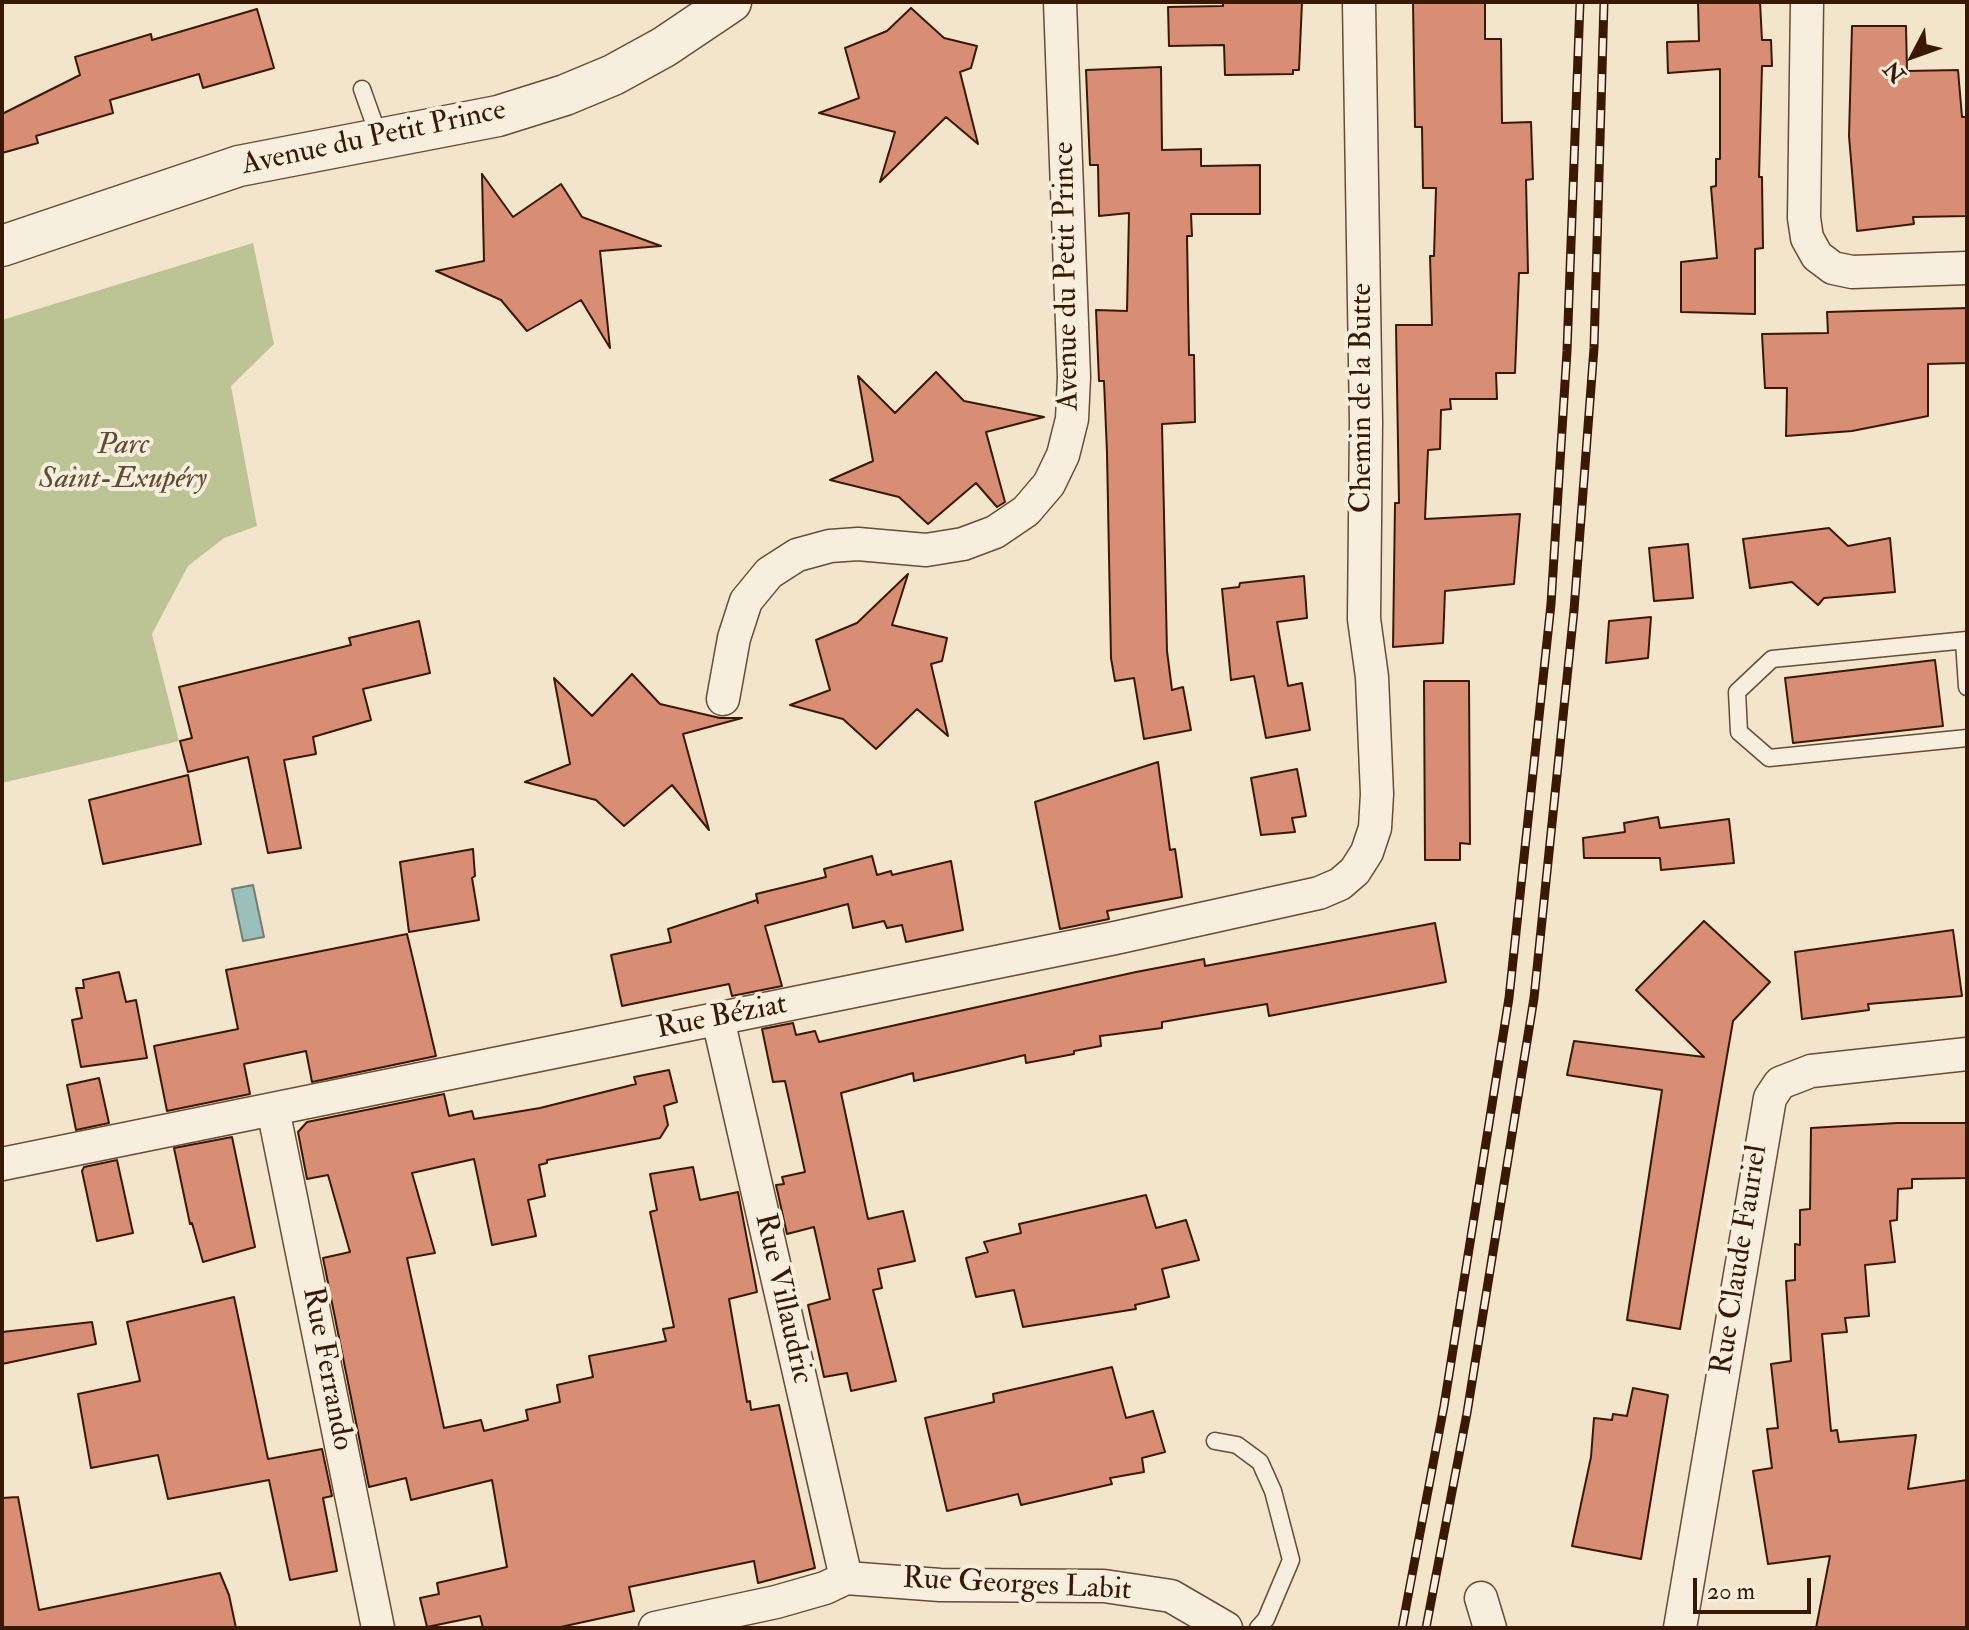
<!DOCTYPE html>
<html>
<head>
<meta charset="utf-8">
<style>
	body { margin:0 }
	#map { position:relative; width:1969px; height:1630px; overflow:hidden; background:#f2e5cb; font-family:"IM FELL Double Pica",serif }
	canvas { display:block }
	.frame { position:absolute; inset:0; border:4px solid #391906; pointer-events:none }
	.north { position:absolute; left:1873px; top:16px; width:80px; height:80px; -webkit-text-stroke:6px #f7eedd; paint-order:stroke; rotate:229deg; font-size:22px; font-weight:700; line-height:32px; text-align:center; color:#391906 }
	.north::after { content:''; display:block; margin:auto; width:28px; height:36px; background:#391906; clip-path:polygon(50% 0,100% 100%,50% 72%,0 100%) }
	.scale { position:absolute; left:1693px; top:1578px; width:118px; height:36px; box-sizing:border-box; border:4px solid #391906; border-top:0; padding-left:10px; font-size:24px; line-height:28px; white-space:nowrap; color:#391906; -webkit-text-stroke:6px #f7eedd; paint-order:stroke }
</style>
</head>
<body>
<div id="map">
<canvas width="1969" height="1630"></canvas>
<div class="frame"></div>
<div class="north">N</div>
<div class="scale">20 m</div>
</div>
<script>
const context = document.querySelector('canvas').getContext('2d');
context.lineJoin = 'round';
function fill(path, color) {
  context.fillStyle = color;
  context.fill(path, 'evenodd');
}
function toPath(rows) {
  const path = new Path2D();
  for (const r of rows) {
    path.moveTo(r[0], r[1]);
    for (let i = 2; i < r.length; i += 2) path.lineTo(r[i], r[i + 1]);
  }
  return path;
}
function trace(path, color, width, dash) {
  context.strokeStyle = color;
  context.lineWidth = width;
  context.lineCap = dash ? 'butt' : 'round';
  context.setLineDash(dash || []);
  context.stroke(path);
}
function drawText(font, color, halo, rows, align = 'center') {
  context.font = font + ' "IM FELL Double Pica",serif';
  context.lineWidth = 8;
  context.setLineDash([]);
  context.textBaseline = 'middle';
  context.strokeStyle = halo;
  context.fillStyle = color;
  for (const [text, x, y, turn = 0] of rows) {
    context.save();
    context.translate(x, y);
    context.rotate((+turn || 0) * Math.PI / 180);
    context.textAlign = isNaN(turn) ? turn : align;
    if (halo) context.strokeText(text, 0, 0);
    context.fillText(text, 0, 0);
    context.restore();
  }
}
fill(toPath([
	[253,243,274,344,231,386,257,526,224,538,188,566,152,634,179,741,2,783,2,320]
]), '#bcc496');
const water = toPath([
	[253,885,264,937,243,941,232,889,253,885]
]);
fill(water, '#9bbfba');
trace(water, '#747d72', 2);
const building = toPath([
	[1223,2,1302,2,1299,70,1293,70,1293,74,1225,75,1224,45,1169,46,1168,7,1223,6,1223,2],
	[1413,2,1485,2,1485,39,1501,39,1502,123,1531,122,1533,179,1526,180,1528,273,1519,273,1515,373,1496,373,1497,399,1450,399,1451,409,1441,410,1440,449,1428,450,1425,519,1520,514,1514,584,1445,591,1443,643,1393,647,1395,503,1399,503,1396,325,1432,325,1430,256,1434,256,1436,188,1423,188,1422,127,1415,127,1413,2],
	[1698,2,1760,2,1762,40,1771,40,1772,66,1762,66,1759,177,1762,177,1763,248,1755,249,1755,314,1681,312,1681,262,1717,258,1711,187,1716,186,1716,159,1720,159,1720,69,1668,73,1667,42,1699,41,1698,2],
	[911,8,944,38,977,46,971,68,960,72,978,144,946,117,880,182,895,132,819,113,859,98,845,48,887,31,911,8],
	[257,9,274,68,203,88,199,74,110,100,113,113,36,136,38,143,2,153,2,114,80,75,75,57,151,34,152,40,257,9],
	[1852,26,1906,26,1907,71,1958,70,1962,117,1967,117,1967,216,1913,217,1914,224,1857,231,1849,136,1852,26],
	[1161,67,1162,150,1201,149,1201,166,1260,165,1260,214,1191,214,1192,236,1187,236,1189,355,1194,355,1195,422,1162,424,1167,651,1172,690,1183,687,1191,730,1144,739,1134,678,1115,681,1111,658,1107,453,1104,381,1099,381,1096,310,1127,311,1129,213,1099,216,1098,165,1090,165,1086,70,1161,67],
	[482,174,513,217,561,184,582,217,661,246,600,251,610,348,581,300,527,331,501,300,436,271,484,261,482,174],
	[1967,308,1967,363,1928,364,1928,416,1852,431,1786,436,1787,388,1765,388,1762,334,1828,333,1827,312,1967,308],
	[936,372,964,401,1044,417,986,432,1005,502,997,507,976,483,928,524,899,497,830,480,873,461,858,376,895,413,936,372],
	[1829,528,1848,546,1890,538,1895,592,1824,598,1818,605,1792,582,1750,588,1743,539,1829,528],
	[1688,544,1693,598,1654,601,1649,548,1688,544],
	[908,574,892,625,947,638,942,661,931,664,948,736,917,709,876,749,843,719,790,705,830,690,816,640,857,623,908,574],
	[1304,576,1307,618,1277,622,1288,686,1302,683,1310,730,1266,738,1254,676,1231,680,1222,589,1239,587,1240,583,1304,576],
	[1651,617,1648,658,1606,663,1609,621,1651,617],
	[419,621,430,673,363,689,371,720,313,737,316,754,284,760,301,848,268,853,248,757,188,772,180,741,192,738,179,687,351,645,349,638,419,621],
	[1935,660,1943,726,1793,743,1785,678,1935,660],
	[632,674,660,704,720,718,742,718,683,734,709,830,672,785,624,826,596,800,525,782,570,764,554,678,592,716,632,674],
	[1424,681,1469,681,1470,844,1460,843,1460,860,1425,860,1424,681],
	[1158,762,1170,850,1175,849,1182,897,1107,911,1109,919,1060,929,1035,802,1158,762],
	[1297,769,1306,816,1292,818,1295,832,1261,835,1251,778,1297,769],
	[188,775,201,844,103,864,89,800,188,775],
	[1658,817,1660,828,1729,819,1734,863,1661,870,1660,858,1584,858,1583,838,1625,832,1624,823,1658,817],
	[473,849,475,876,472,878,479,920,409,932,400,862,473,849],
	[872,856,877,875,891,871,892,875,951,861,963,930,906,942,902,925,887,928,884,921,853,928,848,904,765,926,782,986,732,996,729,984,622,1006,611,955,671,942,668,929,757,900,758,903,756,894,826,877,824,869,872,856],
	[1704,921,1770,982,1733,1021,1680,1329,1627,1320,1662,1090,1567,1075,1574,1041,1704,1057,1636,990,1704,921],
	[1435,923,1446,982,1269,1016,1267,1004,1162,1022,1162,1028,1100,1036,1101,1046,1074,1051,1074,1054,1026,1063,1025,1055,914,1081,913,1073,841,1093,868,1219,903,1211,915,1261,878,1269,882,1288,873,1290,896,1381,851,1391,847,1373,824,1377,808,1305,830,1299,814,1227,787,1234,776,1185,784,1184,782,1177,805,1172,785,1081,773,1082,762,1029,793,1023,796,1035,815,1031,819,1042,1136,972,1204,959,1205,966,1435,923],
	[1953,930,1962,996,1868,1004,1869,1010,1802,1019,1795,952,1953,930],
	[407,934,436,1056,312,1082,306,1051,244,1064,250,1094,167,1111,154,1046,238,1029,226,970,407,934],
	[119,972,126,1002,136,1000,147,1058,81,1067,72,1020,82,1018,76,988,84,988,83,980,119,972],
	[669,1070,677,1102,664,1106,668,1125,660,1138,547,1160,547,1163,539,1165,545,1196,528,1200,536,1236,492,1245,474,1159,412,1173,435,1253,407,1258,444,1428,481,1420,484,1431,528,1420,526,1410,560,1402,557,1385,593,1377,589,1356,666,1341,663,1329,674,1327,650,1212,657,1210,650,1174,693,1167,700,1200,738,1192,757,1292,729,1299,747,1402,750,1401,751,1410,779,1405,815,1568,758,1583,754,1561,629,1587,634,1611,556,1628,483,1628,480,1616,427,1627,420,1598,439,1594,437,1583,507,1567,492,1480,411,1500,406,1478,369,1487,323,1258,350,1252,328,1175,307,1179,298,1132,307,1122,444,1094,449,1116,472,1111,474,1119,540,1108,636,1084,634,1077,669,1070],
	[99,1078,109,1123,76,1130,67,1085,99,1078],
	[1897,1123,1967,1123,1967,1178,1912,1179,1912,1188,1898,1189,1897,1220,1890,1221,1895,1262,1865,1265,1869,1316,1845,1318,1847,1332,1822,1334,1831,1431,1837,1430,1839,1442,1916,1435,1908,1489,1967,1480,1967,1628,1816,1628,1830,1556,1768,1564,1753,1471,1772,1468,1767,1429,1778,1428,1771,1364,1791,1361,1786,1281,1795,1280,1795,1244,1800,1245,1800,1210,1810,1209,1811,1128,1897,1123],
	[232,1137,255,1247,203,1262,192,1223,190,1224,174,1148,232,1137],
	[117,1160,133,1233,97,1241,82,1171,84,1167,117,1160],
	[1146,1195,1156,1228,1186,1220,1199,1260,1162,1269,1169,1297,1135,1305,1136,1309,1023,1327,1014,1290,976,1297,966,1258,988,1252,984,1242,1021,1233,1019,1224,1146,1195],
	[234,1297,268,1459,322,1449,332,1496,323,1498,337,1571,290,1580,269,1480,168,1499,158,1455,91,1468,78,1394,140,1381,127,1322,234,1297],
	[92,1322,96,1344,2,1364,2,1332,92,1322],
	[1112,1367,1126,1418,1153,1411,1165,1452,1142,1458,1144,1472,1110,1478,1112,1484,1021,1505,1018,1494,947,1511,925,1418,994,1402,993,1394,1112,1367],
	[1633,1388,1668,1395,1641,1559,1572,1546,1591,1457,1594,1418,1612,1420,1613,1414,1627,1416,1633,1388],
	[18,1497,39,1610,220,1573,229,1595,236,1628,2,1628,2,1498,18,1497]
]);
fill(building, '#d88e74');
trace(building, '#391906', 2);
const service = toPath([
	[362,89,379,137],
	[1967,640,1772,659,1737,692,1739,732,1769,758,1967,738],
	[1964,641,1967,687],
	[1215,1441,1237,1445,1260,1462,1273,1491,1291,1560,1266,1619,1258,1628]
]);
const minor = toPath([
	[1807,2,1804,218,1807,238,1817,256,1833,268,1852,272,1967,268],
	[723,699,734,638,746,601,769,573,797,555,830,546,858,544,926,550,963,544,995,532,1026,511,1049,484,1063,455,1072,419,1074,377,1060,2],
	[718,1019,846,1578],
	[273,1109,378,1628],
	[2,1164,1115,938,1319,893,1340,884,1355,871,1367,852,1375,828,1377,794,1372,677,1364,619,1366,422,1359,2],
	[1481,1598,1490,1628],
	[655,1628,776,1602,825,1588,846,1578,940,1585,1104,1586,1171,1596,1226,1628],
	[1680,1628,1770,1098,1780,1083,1811,1071,1967,1054]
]);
const tertiary = toPath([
	[2,246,239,166,498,116,565,95,613,75,664,47,731,2]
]);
trace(service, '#674c37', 19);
trace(minor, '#674c37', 35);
trace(tertiary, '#674c37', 43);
trace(service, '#f7eedd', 16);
trace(minor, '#f7eedd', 32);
trace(tertiary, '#f7eedd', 40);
const rail = toPath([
	[1402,1628,1444,1406,1509,998,1551,604,1567,351,1580,2],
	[1426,1628,1467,1413,1534,998,1574,610,1594,348,1604,2]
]);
trace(rail, '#391906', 9);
trace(rail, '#f7eedd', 6, [18]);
drawText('30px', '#391906', '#f7eedd', [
	["Avenue du Petit Prince",374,139,-12],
	["Avenue du Petit Prince",1068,276,-91],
	["Chemin de la Butte",1364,398,-90],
	["Rue Béziat",722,1018,-11],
	["Rue Claude Fauriel",1741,1260,-81],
	["Rue Villaudric",782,1299,77],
	["Rue Ferrando",326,1369,79],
	["Rue Georges Labit",1017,1586,3]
]);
drawText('italic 30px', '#604c31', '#f7eedd', [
	["Parc",123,447],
	["Saint-Exupéry",123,481]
]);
</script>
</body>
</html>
